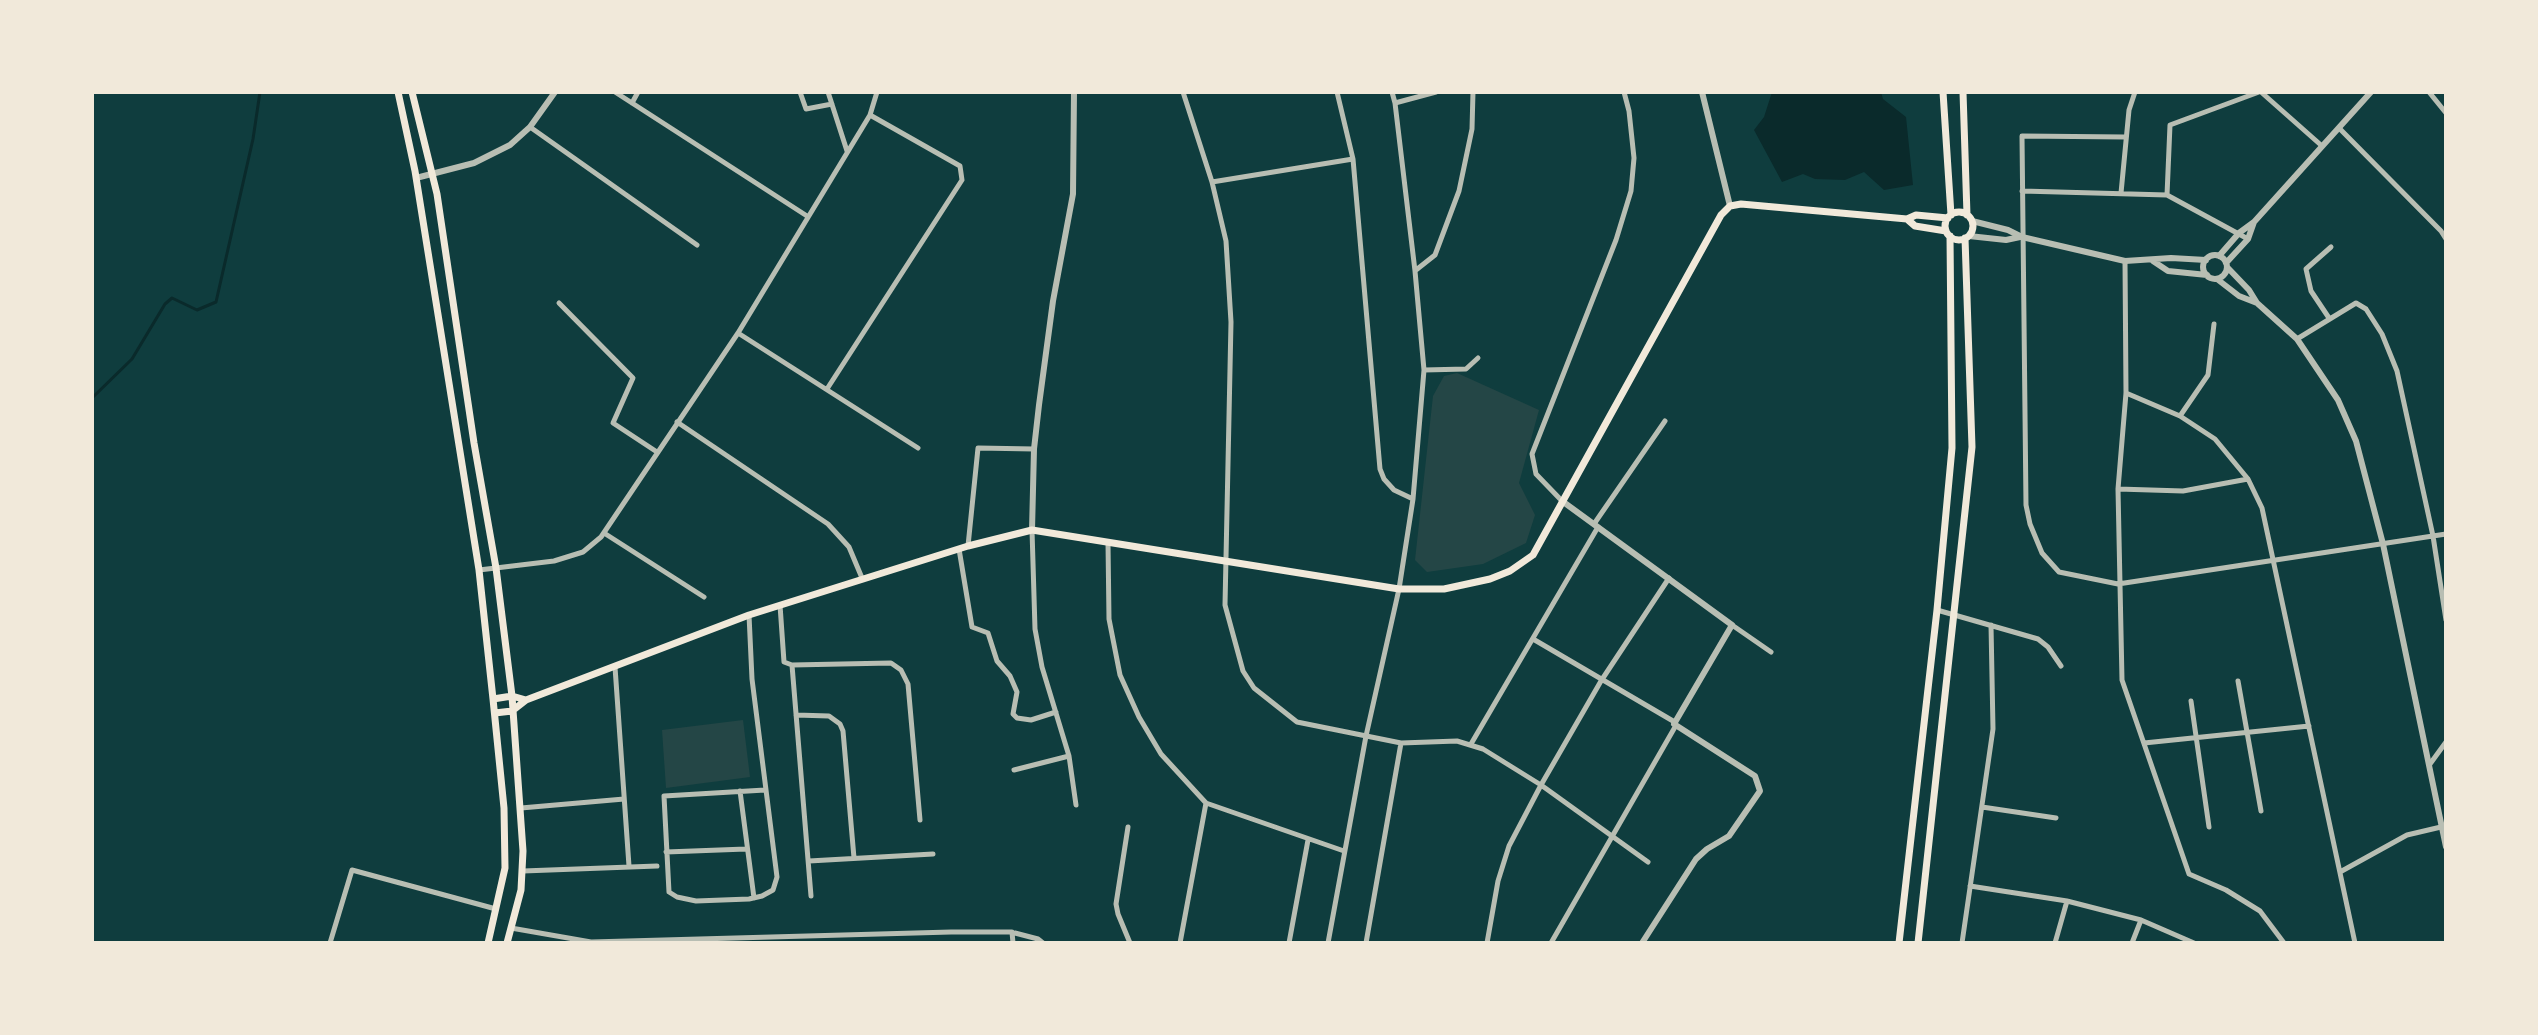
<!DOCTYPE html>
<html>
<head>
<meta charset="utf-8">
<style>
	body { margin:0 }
	#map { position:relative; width:2538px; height:1035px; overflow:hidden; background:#0f3d3e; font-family:"PT Sans",sans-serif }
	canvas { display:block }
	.frame { position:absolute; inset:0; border:94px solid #f1e9da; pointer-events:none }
</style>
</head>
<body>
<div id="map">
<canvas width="2538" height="1035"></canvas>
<div class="frame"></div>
</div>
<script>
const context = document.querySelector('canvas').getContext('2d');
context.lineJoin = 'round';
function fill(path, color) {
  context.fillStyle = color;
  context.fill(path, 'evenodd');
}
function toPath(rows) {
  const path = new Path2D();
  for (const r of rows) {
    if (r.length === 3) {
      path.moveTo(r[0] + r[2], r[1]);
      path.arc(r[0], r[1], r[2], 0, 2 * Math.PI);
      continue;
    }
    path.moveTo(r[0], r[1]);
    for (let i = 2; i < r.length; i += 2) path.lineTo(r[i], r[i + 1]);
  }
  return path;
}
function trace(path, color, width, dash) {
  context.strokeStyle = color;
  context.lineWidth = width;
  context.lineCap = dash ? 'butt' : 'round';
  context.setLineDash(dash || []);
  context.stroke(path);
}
fill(toPath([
	[1457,373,1539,410,1519,483,1535,515,1526,543,1483,564,1427,572,1415,560,1433,396,1444,376],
	[743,720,750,777,666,788,662,730]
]), '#244646');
fill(toPath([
	[1772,92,1881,92,1883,99,1906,117,1913,185,1884,190,1864,172,1845,180,1815,179,1803,174,1782,182,1754,130,1764,117]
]), '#0a2a2b');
trace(toPath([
	[92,398,132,359,165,304,172,298,197,310,216,302,253,139,260,92]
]), '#0a2a2b', 3);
trace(toPath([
	[615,92,807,216],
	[800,92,806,109,832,104],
	[828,92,847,151],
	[1183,92,1212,182,1226,241,1231,322,1225,605,1243,671,1254,688,1297,722,1401,743,1457,741,1483,749,1541,785,1648,862],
	[1337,92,1353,159,1380,469,1384,479,1394,490,1413,499],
	[2261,92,2322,146],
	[2429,92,2446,113],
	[632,103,638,92],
	[1395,103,1436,92],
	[530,127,697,245],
	[2339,128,2441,231,2446,239],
	[2125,137,2022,136,2026,505,2030,524,2042,553,2059,572,2118,584,2446,534],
	[1212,182,1353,159],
	[2022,191,2167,195,2248,239],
	[2121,193,2129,110,2135,92],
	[2167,195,2170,125,2259,92],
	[2125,261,2126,393,2118,489,2122,680,2189,874,2226,890,2260,911,2284,943],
	[1416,270,1435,255,1459,191,1472,129,1473,92],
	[559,303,633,378,613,423,657,452],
	[2329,318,2311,291,2306,269,2331,247],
	[738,333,918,448],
	[2297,339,2356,303,2366,309,2382,334,2397,371,2433,536,2446,620],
	[1424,370,1466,369,1478,358],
	[827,389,962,180,960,166,870,115],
	[2126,393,2180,416,2215,439,2248,479,2262,508,2355,943],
	[2180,416,2208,375,2214,324],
	[677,422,828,524,849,547,862,578],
	[2118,489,2183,491,2248,479],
	[1562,501,1536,474,1532,454,1616,240,1631,191,1634,158,1629,111,1624,92],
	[1594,524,1665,421],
	[1032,530,1035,629,1042,667,1069,756,1076,805],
	[604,533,704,597],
	[1108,543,1109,619,1120,675,1139,717,1161,754,1206,803,1344,851],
	[968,546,978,448,1034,449],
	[959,549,972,627,988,633,997,661,1010,676,1017,692,1013,714,1017,718,1031,720,1056,712],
	[479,570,554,561,583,552,601,537,738,333,870,115,877,92],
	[780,605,784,662,792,665,891,663,901,670,908,684,920,820],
	[1937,610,2038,639,2048,647,2061,666],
	[749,615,752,679,777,877,773,890,762,896,749,899,696,901,677,897,669,892,664,796,765,790],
	[1732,625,1771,652],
	[1533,639,1673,721],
	[792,665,811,896],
	[615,667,629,866],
	[2238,681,2261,811],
	[2191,701,2209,827],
	[796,715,829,716,840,724,843,731,854,858],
	[2144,743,2309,726],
	[1471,744,1598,527],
	[2430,764,2446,742],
	[1014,770,1069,756],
	[740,791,754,898],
	[1982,807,2056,818],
	[521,808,624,799],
	[1128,827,1116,904,1118,914,1130,943],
	[666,852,746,849],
	[809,861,933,854],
	[523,871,657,866],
	[2340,872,2407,835,2441,827],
	[1970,886,2067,901,2141,920,2194,943],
	[511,928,591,942,951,932,1012,932,1013,943],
	[1015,933,1038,939,1043,943],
	[330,943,352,870,496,909],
	[1180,943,1206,803],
	[1289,943,1308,840],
	[1328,943,1366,736,1399,589,1413,499,1424,370,1415,271,1395,103,1392,92],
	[1366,943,1401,743],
	[1487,943,1498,881,1509,846,1541,785,1601,681,1669,578],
	[1551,943,1675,727],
	[1962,943,1993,729,1991,625],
	[2055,943,2067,901],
	[2132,943,2141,920]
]), '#b8beb3', 5);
trace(toPath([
	[1702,92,1730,206],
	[416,178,474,163,510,145,530,127,555,92],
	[1972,221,2008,230,2022,237,2125,261,2171,258,2206,260],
	[1969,236,2006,240,2020,237],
	[2215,267,12],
	[2219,256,2239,233,2254,222,2371,92],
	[2153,261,2168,271,2207,275],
	[2226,263,2248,239,2254,222],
	[2227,267,2249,290,2257,303,2297,339,2338,400,2356,441,2383,544,2446,847],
	[2217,279,2239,296,2257,303],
	[1562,501,1732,625,1674,724,1755,776,1760,791,1729,836,1707,849,1696,859,1642,943],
	[1032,530,1034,449,1039,405,1053,301,1073,194,1074,92]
]), '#b8beb3', 6);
trace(toPath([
	[398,92,415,171,479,570,493,699,504,808,505,868,488,943],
	[412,92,437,194,474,443,496,568,512,696,523,851,521,890,507,943],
	[1943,92,1951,215],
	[1963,92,1967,215],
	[1959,226,14],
	[1907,219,1915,226,1946,231],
	[493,699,512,696,526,700],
	[495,713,512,711,526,700,749,615,968,546,1032,530,1399,589,1444,589,1490,579,1510,571,1533,555,1721,215,1730,206,1741,204,1907,219,1916,215,1948,218],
	[1899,943,1937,610,1952,448,1950,236],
	[1918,943,1972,447,1965,238]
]), '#f1e9da', 7);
</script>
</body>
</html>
